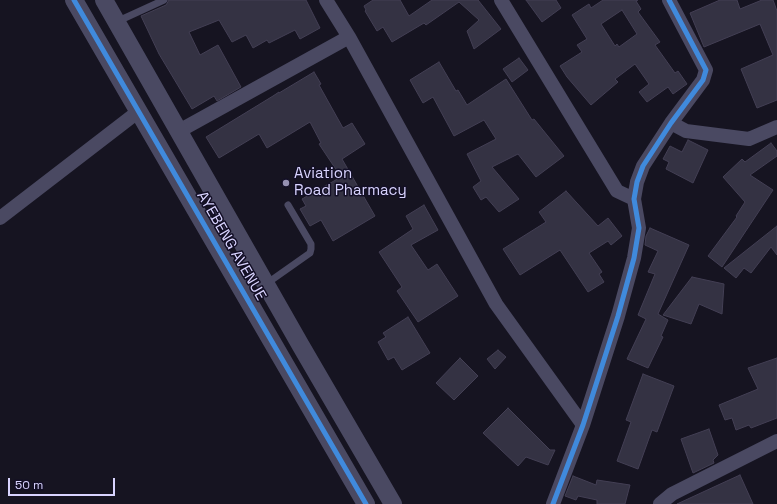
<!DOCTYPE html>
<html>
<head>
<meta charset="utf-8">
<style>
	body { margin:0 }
	#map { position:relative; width:777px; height:504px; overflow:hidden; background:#161421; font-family:"Space Grotesk",sans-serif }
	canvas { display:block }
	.scale { position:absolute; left:8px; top:478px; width:107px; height:18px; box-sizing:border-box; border:2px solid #d9d4ff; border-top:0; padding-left:5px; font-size:12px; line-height:14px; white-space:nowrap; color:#d9d4ff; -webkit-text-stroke:3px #130f26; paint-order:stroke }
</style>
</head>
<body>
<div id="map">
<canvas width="777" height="504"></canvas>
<div class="scale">50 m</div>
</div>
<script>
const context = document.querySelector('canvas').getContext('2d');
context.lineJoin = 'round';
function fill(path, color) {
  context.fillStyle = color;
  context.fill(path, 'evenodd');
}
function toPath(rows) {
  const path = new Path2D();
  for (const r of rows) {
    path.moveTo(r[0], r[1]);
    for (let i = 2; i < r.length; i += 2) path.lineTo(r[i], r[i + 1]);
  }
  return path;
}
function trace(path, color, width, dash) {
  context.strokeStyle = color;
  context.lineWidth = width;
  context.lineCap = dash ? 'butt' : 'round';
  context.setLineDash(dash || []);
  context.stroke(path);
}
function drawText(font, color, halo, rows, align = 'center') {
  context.font = font + ' "Space Grotesk",sans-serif';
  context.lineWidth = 3;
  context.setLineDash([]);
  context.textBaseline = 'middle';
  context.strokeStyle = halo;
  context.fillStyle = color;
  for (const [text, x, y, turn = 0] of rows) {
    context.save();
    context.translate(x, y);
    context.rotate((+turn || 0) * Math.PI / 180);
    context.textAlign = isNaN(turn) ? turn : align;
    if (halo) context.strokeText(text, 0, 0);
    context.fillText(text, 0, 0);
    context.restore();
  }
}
const building = toPath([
	[169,0,306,0,320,28,300,39,295,30,269,43,267,40,253,48,246,35,232,42,219,20,189,32,200,55,218,45,241,87,217,101,214,96,192,109,159,54,141,16,166,5,169,0],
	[373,0,400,0,409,16,432,0,478,0,501,29,474,49,467,31,479,20,459,2,426,25,424,23,392,42,383,27,377,31,365,11,366,10,364,6,373,0],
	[526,0,556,0,561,8,542,22,526,0],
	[603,0,638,0,636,1,641,9,638,12,660,42,655,45,675,73,678,71,687,84,673,94,668,87,647,102,639,92,649,84,635,64,615,79,618,82,591,105,567,77,560,66,582,52,577,45,587,39,572,15,589,4,591,8,603,0],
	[622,10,637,34,619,47,617,44,615,46,601,24,622,10],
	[720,0,737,0,740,9,762,0,773,0,777,11,777,100,757,108,741,69,773,55,760,24,704,47,690,13,720,0],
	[519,58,528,70,512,82,503,69,519,58],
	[439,62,456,91,458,90,467,105,506,79,532,120,534,119,564,156,536,177,518,154,492,167,519,199,499,212,486,197,481,200,473,187,481,181,467,154,496,139,484,120,454,136,433,97,423,103,410,80,439,62],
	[314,72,321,84,319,85,343,128,352,123,365,144,342,159,375,216,333,241,321,220,310,226,300,209,306,206,302,199,341,177,319,144,321,143,310,122,267,148,259,134,219,158,206,137,273,96,279,92,279,93,314,72],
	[688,140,708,150,693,183,666,169,669,162,663,159,670,146,682,152,688,140],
	[771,143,777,151,777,156,750,175,773,190,722,267,708,256,737,217,736,216,745,202,723,177,742,159,745,162,771,143],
	[566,191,598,226,608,218,622,236,611,245,608,241,589,253,602,272,599,274,604,282,588,292,560,250,520,275,503,249,546,222,539,212,566,191],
	[424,205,438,230,411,245,428,270,437,264,458,296,418,322,397,291,402,287,379,252,413,229,406,216,424,205],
	[777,226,777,255,771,247,751,273,744,268,736,278,724,268,777,226],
	[650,228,689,245,658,314,668,320,661,336,663,337,648,368,627,359,646,319,638,315,655,274,648,272,658,251,645,245,646,236,650,228],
	[692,277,724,284,722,314,699,304,691,324,663,315,692,277],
	[408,317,430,353,402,370,394,357,388,360,378,342,386,337,383,333,408,317],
	[498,350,506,357,495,369,487,359,498,350],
	[460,358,478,376,454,400,436,383,460,358],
	[777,358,777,418,751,428,749,425,736,430,732,418,725,420,719,405,758,389,748,368,777,358],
	[643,374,674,386,657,432,652,430,638,469,617,461,631,422,626,420,643,374],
	[508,408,550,450,555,450,548,465,526,457,518,466,483,433,508,408],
	[709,429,718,455,713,460,714,463,693,473,681,439,709,429],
	[740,475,753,504,677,504,716,486,740,475],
	[573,476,596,485,597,480,630,485,625,504,597,504,597,500,578,496,576,500,565,496,573,476]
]);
fill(building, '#343243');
trace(building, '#433f54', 1);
trace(toPath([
	[116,22,164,0],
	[266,284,310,253,311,249,311,244,288,205]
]), '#4a4962', 7);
trace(toPath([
	[326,0,349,37,496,304,583,425],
	[501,0,617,191,634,199],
	[671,123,686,131,749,139,777,127],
	[179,131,349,37],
	[0,218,139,111],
	[553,504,583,425,618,316,634,258,639,228,634,199,637,182,643,166,671,123,703,80,706,70,669,0],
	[660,504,672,494,777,441]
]), '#4a4962', 14);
trace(toPath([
	[74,0,366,504],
	[104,0,301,346,393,504]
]), '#4a4962', 18);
trace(toPath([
	[74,0,366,504],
	[553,504,583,425,618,316,634,258,639,228,634,199,637,182,643,166,671,123,703,80,706,70,669,0]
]), '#408adc', 5);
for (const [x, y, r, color] of [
	[286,183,4,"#9591b1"]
]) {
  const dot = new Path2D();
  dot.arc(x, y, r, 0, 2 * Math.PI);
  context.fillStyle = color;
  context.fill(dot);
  trace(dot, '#130f26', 1.5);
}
drawText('15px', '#d9d4ff', '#130f26', [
	["Aviation",294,174],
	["Road Pharmacy",294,191]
], 'left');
drawText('15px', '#d9d4ff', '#130f26', [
	["AYEBENG AVENUE",231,246,60]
]);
</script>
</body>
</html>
